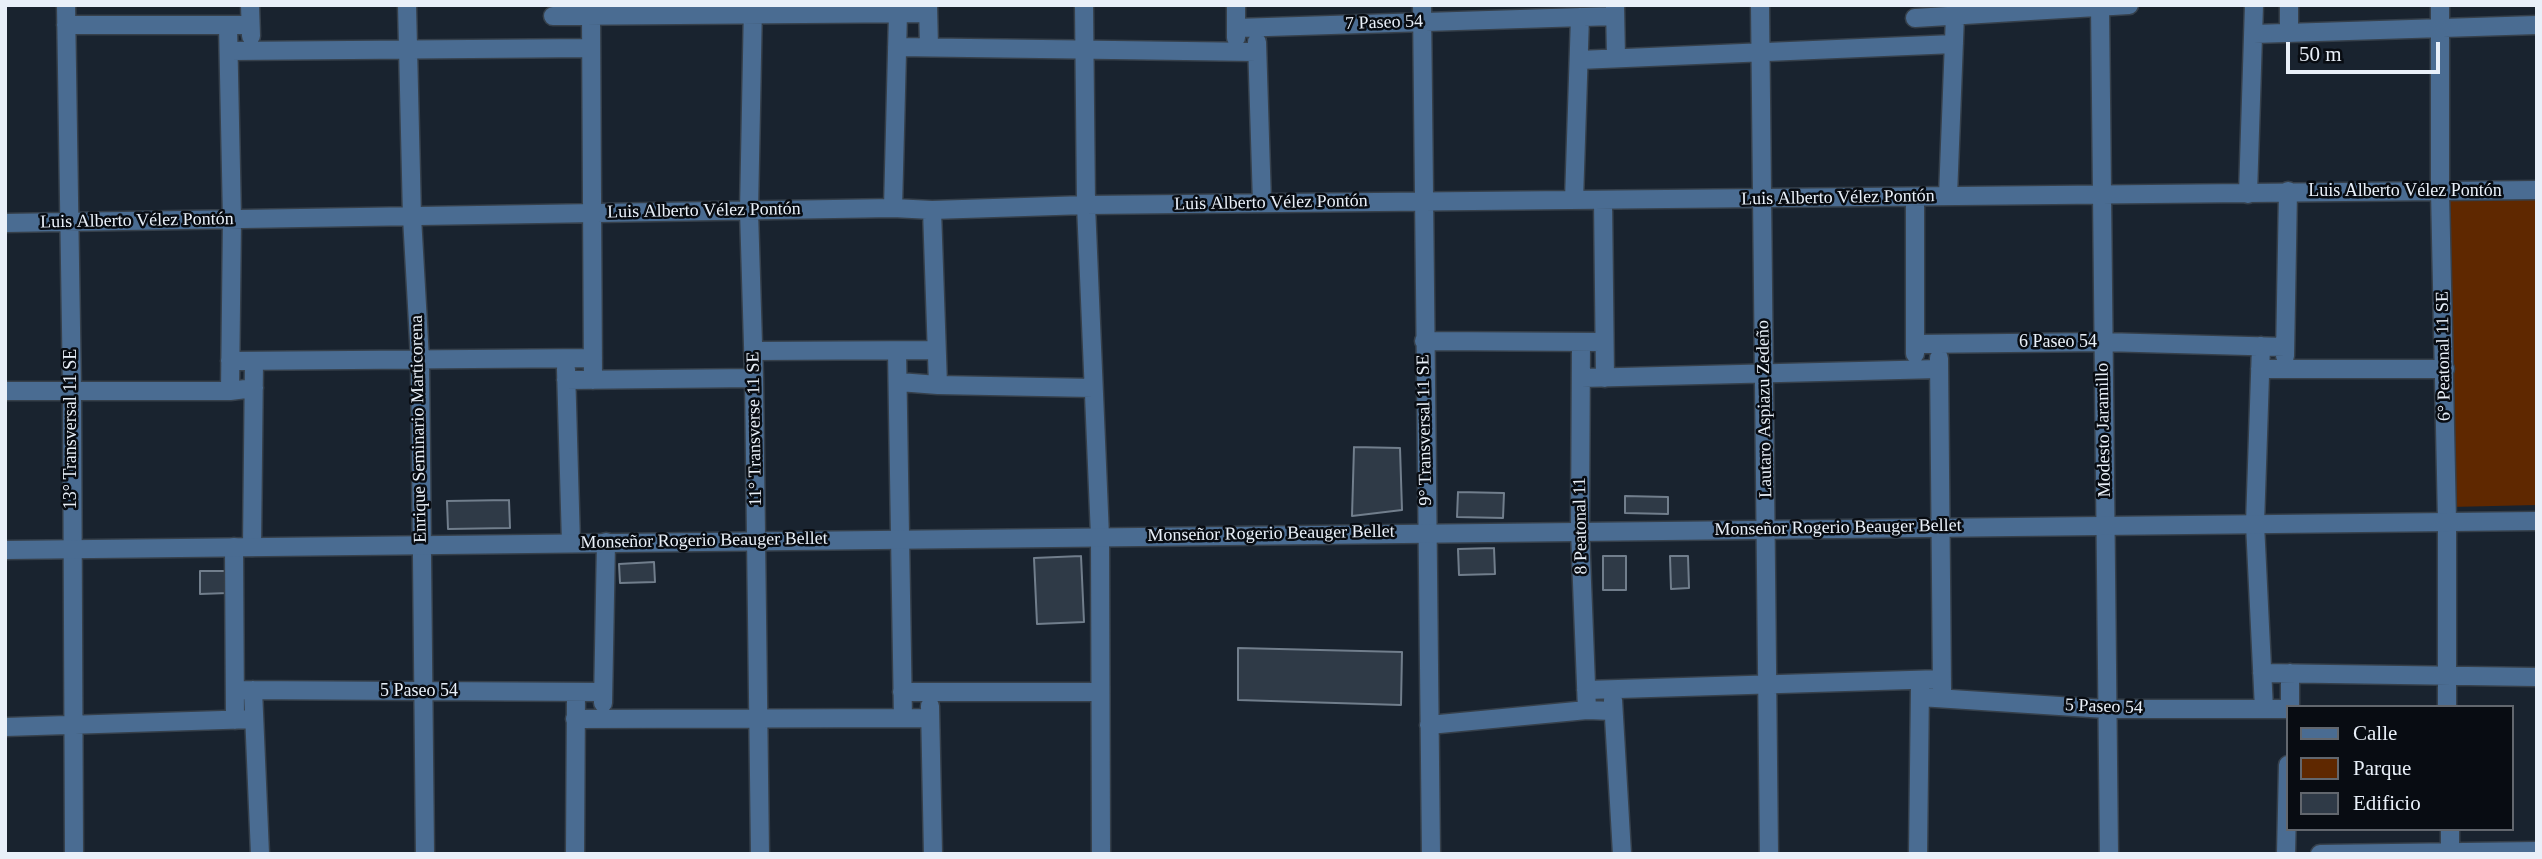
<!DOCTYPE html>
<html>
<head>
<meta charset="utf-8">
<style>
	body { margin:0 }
	#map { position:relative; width:2542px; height:859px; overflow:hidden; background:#19232f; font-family:Georgia,serif }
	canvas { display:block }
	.frame { position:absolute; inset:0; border:7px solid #e9f0f9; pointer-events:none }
	.legend { position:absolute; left:2286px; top:705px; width:228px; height:126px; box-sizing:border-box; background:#080c12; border:2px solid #62676e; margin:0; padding:9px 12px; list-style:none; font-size:21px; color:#e9f0f9 }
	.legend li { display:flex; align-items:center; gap:14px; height:35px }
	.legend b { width:35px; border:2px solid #62676e }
	.scale { position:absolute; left:2286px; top:42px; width:154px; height:32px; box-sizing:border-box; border:4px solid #e9f0f9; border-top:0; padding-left:9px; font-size:21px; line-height:24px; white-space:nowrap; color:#e9f0f9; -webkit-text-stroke:5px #080c12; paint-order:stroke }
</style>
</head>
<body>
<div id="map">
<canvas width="2542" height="859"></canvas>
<div class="frame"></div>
<ul class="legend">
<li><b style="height:9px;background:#4a6c92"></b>Calle</li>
<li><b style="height:19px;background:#5f2800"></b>Parque</li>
<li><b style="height:19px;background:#2f3a47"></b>Edificio</li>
</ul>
<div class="scale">50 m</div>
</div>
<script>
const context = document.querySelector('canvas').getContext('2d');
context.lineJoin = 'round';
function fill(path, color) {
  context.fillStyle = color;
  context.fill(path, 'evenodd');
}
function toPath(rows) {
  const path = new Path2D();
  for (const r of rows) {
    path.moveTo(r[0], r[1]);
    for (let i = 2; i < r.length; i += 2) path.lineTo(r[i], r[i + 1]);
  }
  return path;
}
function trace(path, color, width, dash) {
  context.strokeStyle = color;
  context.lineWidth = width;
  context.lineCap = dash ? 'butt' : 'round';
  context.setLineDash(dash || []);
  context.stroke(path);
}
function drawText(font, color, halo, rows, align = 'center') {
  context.font = font + ' Georgia,serif';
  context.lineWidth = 5;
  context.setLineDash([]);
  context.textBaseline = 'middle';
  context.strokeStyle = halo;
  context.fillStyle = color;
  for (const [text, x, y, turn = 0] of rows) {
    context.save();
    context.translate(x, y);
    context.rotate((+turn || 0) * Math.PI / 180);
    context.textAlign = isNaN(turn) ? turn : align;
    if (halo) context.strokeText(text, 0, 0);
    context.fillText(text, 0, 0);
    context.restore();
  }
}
fill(toPath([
	[2537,198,2537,505,2450,507,2444,200]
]), '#5f2800');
const building = toPath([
	[1354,447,1400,448,1402,510,1352,516,1354,447],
	[1458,492,1504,493,1503,518,1457,517,1458,492],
	[1625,496,1668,497,1668,514,1625,513,1625,496],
	[509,500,510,528,448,529,447,501,509,500],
	[1494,548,1495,574,1459,575,1458,549,1494,548],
	[1081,556,1084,622,1037,624,1034,558,1081,556],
	[1603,556,1626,556,1626,590,1603,590,1603,556],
	[1670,556,1688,556,1689,588,1671,589,1670,556],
	[654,562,655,582,620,583,619,564,654,562],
	[200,571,227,571,228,593,200,594,200,571],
	[1238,648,1402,652,1401,705,1238,700,1238,648]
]);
fill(building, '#2f3a47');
trace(building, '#717e8c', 2);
const minor = toPath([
	[66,5,72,392,74,854],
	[250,5,251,36],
	[407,5,412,217,420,359,425,854],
	[753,5,749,211,754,378,760,854],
	[928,5,929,47],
	[1084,5,1086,205,1100,536,1101,854],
	[1422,5,1431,854],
	[1615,5,1616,58],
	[1760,5,1769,854],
	[2100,5,2109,854],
	[2440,5,2440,191,2447,521,2447,707],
	[553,16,928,13],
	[591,16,593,380],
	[1915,18,2129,5],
	[66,25,250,25],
	[228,26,232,219,230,391],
	[1236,28,1615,16],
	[2289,33,2289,5],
	[2254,34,2537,25],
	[1236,38,1236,5],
	[1257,42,1262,203],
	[897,47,1257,52],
	[230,51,591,48],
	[1579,60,1954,44],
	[2248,194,2254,5],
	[1948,196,1955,15],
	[1915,197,1915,354],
	[1574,200,1580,17],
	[1603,200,1605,378],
	[893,208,898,13],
	[932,210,938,385],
	[5,223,893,208,932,210,1086,205,2537,190],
	[1424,341,1604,342],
	[1581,342,1580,531,1587,710],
	[1915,344,2103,342,2285,347],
	[2261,346,2255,524,2264,709],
	[753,351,936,350],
	[897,351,903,718],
	[2285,356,2288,191],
	[1939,358,1942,690],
	[230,361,593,358],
	[566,369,571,543],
	[2260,369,2445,369],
	[1581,378,1939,369],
	[566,380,754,378],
	[899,382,938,385,1093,388],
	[5,391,230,391,254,388],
	[234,547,235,720],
	[252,547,254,361],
	[2262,673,2537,677],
	[235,690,603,692],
	[253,690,260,854],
	[1586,690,1942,679],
	[902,692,1100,692],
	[1920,697,2106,709,2288,709],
	[1613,700,1622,854],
	[603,703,606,542],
	[930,706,933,854],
	[2290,707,2290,673],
	[575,719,930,718],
	[1429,725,1587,710,1613,711],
	[5,727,254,719],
	[2450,829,2450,854],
	[575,854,576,692],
	[1918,854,1920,686],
	[2286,854,2288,765],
	[2320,854,2537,851]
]);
const tertiary = toPath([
	[5,550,2537,521]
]);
trace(minor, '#36404b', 21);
trace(tertiary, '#36404b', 21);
trace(minor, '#4a6c92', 18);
trace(tertiary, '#4a6c92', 18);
drawText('18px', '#e9f0f9', '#080c12', [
	["7 Paseo 54",1384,23,-2],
	["Luis Alberto Vélez Pontón",2405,191],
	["Luis Alberto Vélez Pontón",1838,198,-1],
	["Luis Alberto Vélez Pontón",1271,203,-1],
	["Luis Alberto Vélez Pontón",704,211,-1],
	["Luis Alberto Vélez Pontón",137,221,-1],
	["6 Paseo 54",2058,342],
	["6° Peatonal 11 SE",2444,356,-91],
	["Lautaro Aspiazu Zedeño",1765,409,-91],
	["13° Transversal 11 SE",71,429,-90],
	["Enrique Seminario Marticorena",419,429,-91],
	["11° Transverse 11 SE",755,429,-91],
	["9° Transversal 11 SE",1425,430,-91],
	["Modesto Jaramillo",2104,430,-91],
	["8 Peatonal 11",1581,526,-91],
	["Monseñor Rogerio Beauger Bellet",1838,528,-1],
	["Monseñor Rogerio Beauger Bellet",1271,534,-1],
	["Monseñor Rogerio Beauger Bellet",704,541,-1],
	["5 Paseo 54",419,691],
	["5 Paseo 54",2104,707,2]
]);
</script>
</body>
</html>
